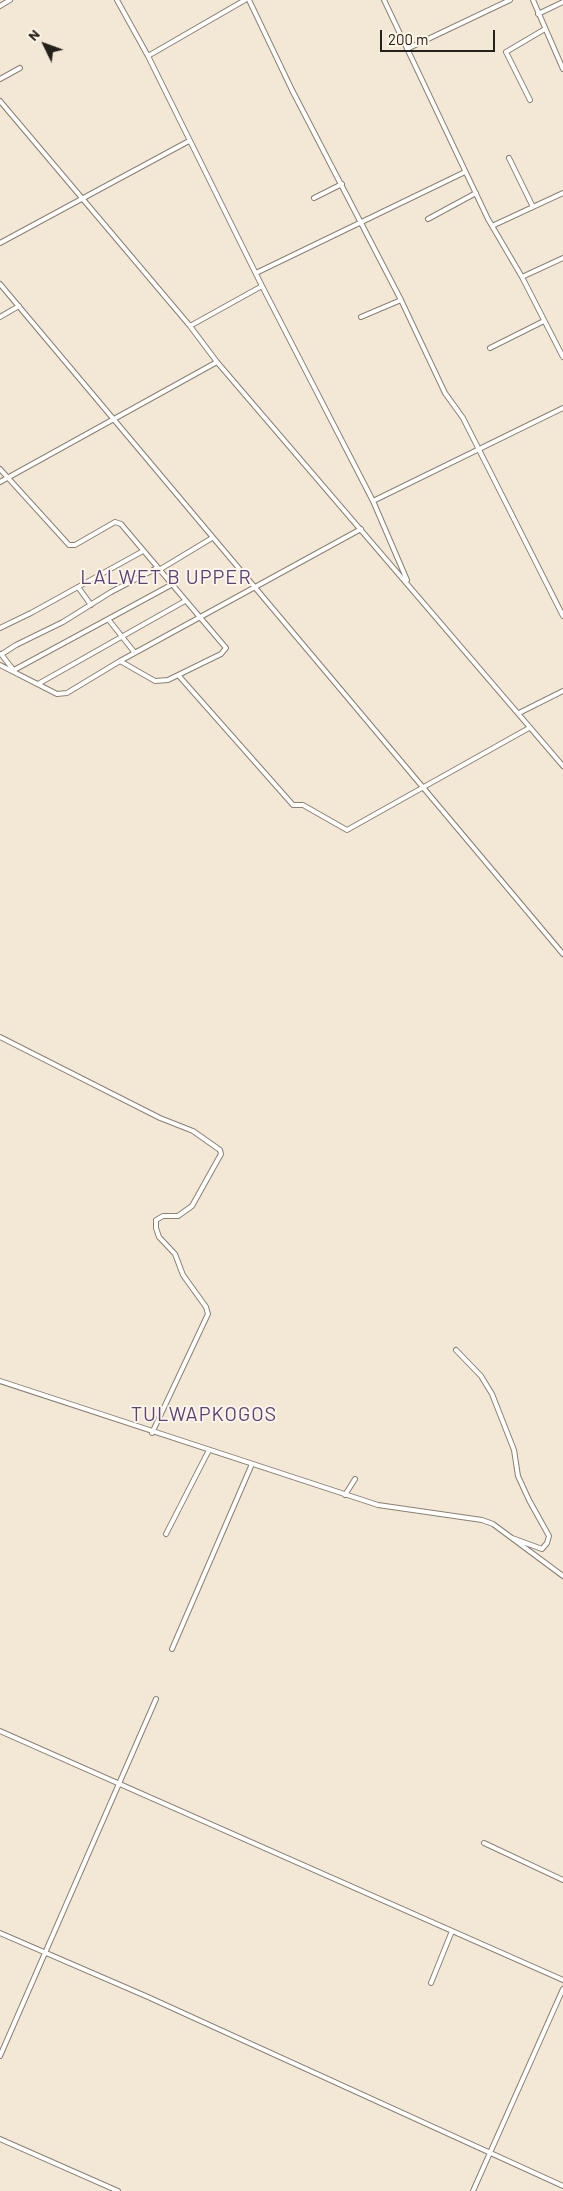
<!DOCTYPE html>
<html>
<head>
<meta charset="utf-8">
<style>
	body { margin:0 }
	#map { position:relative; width:563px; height:2191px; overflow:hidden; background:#f3e8d6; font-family:Barlow,sans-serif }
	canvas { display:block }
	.north { position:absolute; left:20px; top:20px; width:50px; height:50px; -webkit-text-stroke:4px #fff6e7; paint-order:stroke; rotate:312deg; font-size:14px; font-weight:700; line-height:20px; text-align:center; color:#24201a }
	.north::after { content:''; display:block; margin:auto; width:18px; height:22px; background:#24201a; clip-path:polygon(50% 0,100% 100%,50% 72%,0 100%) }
	.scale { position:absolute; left:380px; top:30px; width:115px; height:22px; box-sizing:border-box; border:2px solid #24201a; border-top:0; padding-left:6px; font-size:15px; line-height:18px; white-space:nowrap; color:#24201a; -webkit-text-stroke:4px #fff6e7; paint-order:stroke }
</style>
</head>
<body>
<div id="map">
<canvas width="563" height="2191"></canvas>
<div class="north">N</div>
<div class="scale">200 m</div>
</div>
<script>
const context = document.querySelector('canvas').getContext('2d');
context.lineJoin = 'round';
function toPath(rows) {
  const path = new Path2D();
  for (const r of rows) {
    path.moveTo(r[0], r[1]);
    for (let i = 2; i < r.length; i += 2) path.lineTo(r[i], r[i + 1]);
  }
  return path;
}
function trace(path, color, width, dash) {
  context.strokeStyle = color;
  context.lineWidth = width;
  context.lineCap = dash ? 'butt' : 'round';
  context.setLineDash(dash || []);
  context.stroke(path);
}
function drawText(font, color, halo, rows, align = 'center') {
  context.font = font + ' Barlow,sans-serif';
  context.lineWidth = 4;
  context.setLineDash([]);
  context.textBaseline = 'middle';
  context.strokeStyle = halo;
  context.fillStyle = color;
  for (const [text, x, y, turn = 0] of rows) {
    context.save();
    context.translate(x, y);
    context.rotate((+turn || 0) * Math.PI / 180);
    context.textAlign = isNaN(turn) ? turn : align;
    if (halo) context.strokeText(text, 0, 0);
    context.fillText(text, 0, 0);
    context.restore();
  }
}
const street = toPath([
	[117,0,148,56,262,286,373,501,407,580],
	[249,0,292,90,401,300,445,393,463,418,563,616],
	[384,0,488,219,522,277,563,357],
	[533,0,563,69],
	[0,6,10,0],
	[538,14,563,2],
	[407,49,510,0],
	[148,56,245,0],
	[0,79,20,68],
	[530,100,506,52,545,29],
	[0,101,190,326,217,362,563,766],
	[509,158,533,207],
	[314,198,342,184],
	[428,219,476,193],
	[492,226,563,193],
	[0,243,189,141],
	[256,273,465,172],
	[522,277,563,258],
	[0,284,563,954],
	[0,317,19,306],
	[361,317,401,300],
	[190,326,262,286],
	[490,348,544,321],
	[0,469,69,545,75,545,115,522,121,524,226,648,221,654,168,680,155,681,120,661],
	[0,482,217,362],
	[373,501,563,408],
	[159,570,212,538],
	[78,587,91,605],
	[108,619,135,653],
	[0,628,31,613,143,551],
	[1,654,15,672],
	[2,654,16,645,63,622,111,592,157,568],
	[0,665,57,694,67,693,120,661,361,529],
	[14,670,171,585],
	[179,676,293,805,303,805,347,830,529,728],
	[38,684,185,601],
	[519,713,563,691],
	[0,1037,160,1118,193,1131,220,1150,221,1154,192,1206,178,1216,163,1216,156,1220,156,1228,159,1237,175,1254,183,1275,206,1307,208,1314,152,1433],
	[456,1350,481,1376,492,1394,514,1450,518,1476,529,1500,549,1536,547,1543,542,1549,512,1538],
	[0,1381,378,1505,482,1520,493,1524,563,1576],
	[345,1495,355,1479],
	[166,1534,209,1450],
	[172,1649,252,1464],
	[0,1731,563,1980],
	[484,1843,563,1880],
	[0,1933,148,1997,563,2186],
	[431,1983,452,1931],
	[0,2056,156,1699],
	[0,2139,118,2191],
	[473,2191,563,1989]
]);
trace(street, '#8a8070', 6);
trace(street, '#fff', 4);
context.letterSpacing = '1px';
drawText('20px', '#5b427e', '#fff6e7', [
	["LALWET B UPPER",166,577],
	["TULWAPKOGOS",204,1414]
]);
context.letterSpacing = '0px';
</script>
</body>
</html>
